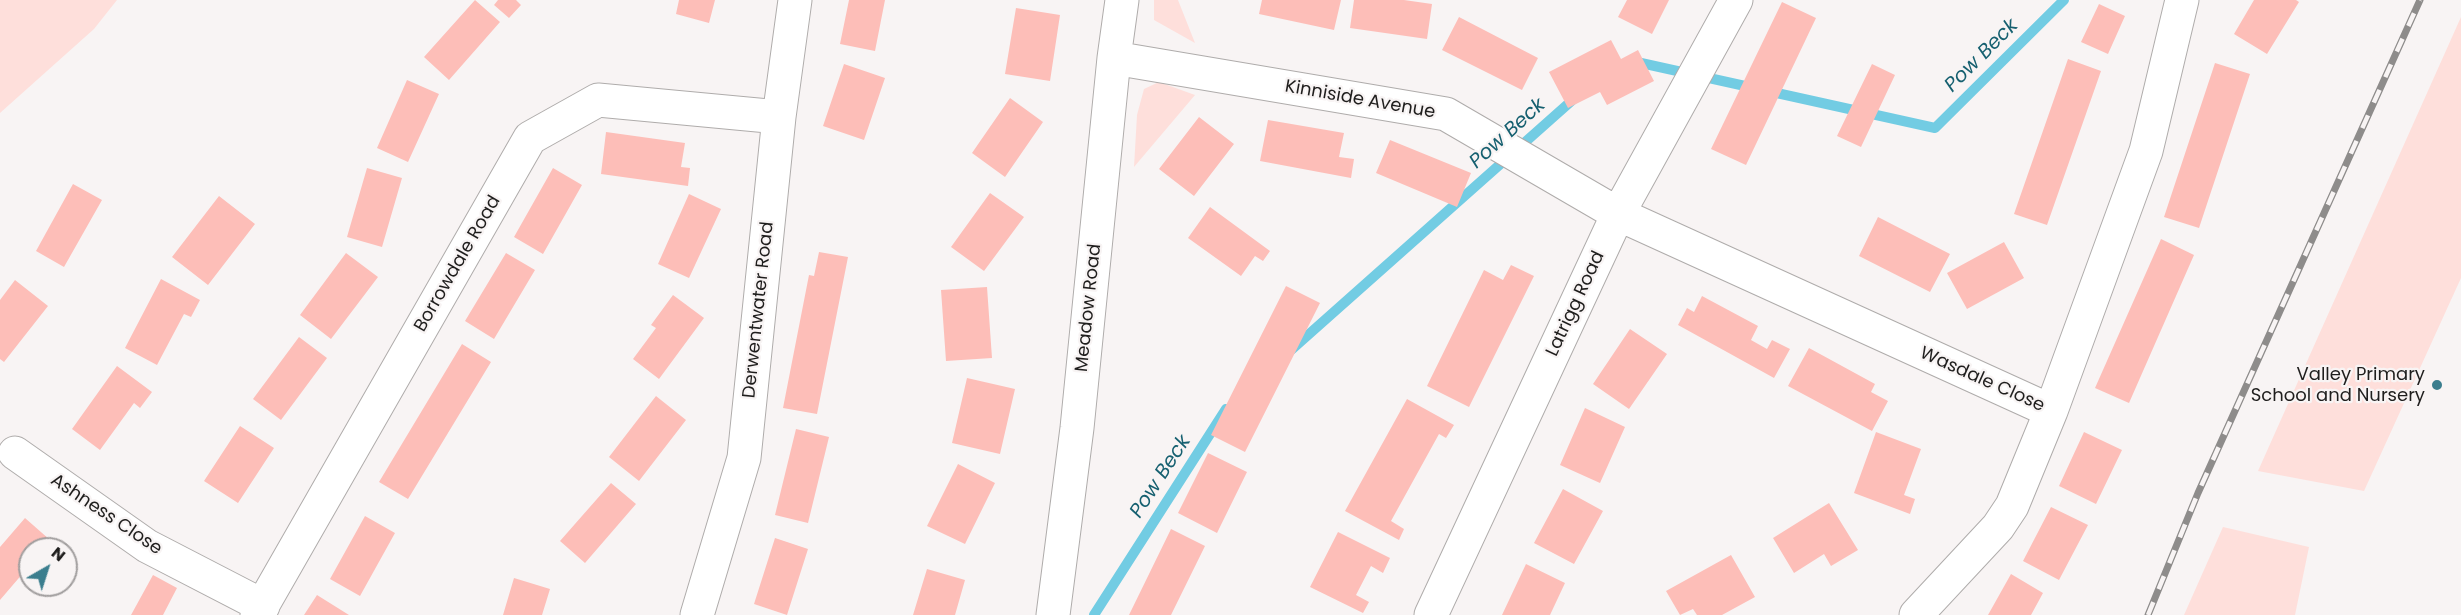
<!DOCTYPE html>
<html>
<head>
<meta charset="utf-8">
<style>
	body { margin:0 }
	#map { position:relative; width:2461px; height:615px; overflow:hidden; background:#f8f4f4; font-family:Poppins,sans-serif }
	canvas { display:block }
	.north { position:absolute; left:18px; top:537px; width:60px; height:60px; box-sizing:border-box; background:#f8f4f4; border:2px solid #a19e9e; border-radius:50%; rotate:39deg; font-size:16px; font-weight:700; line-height:24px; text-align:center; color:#1f1e1d }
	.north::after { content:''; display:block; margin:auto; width:21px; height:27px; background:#3b7e8e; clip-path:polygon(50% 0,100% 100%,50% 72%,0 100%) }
</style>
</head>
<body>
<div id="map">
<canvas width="2461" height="615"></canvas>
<div class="north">N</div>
</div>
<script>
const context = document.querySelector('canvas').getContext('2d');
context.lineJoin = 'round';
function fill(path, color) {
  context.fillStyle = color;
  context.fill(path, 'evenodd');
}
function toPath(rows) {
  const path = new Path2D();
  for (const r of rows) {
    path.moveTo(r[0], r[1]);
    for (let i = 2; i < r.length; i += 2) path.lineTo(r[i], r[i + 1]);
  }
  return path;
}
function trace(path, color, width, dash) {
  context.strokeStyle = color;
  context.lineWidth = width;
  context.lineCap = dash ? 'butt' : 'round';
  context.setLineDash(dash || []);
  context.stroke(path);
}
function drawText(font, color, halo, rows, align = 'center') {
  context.font = font + ' Poppins,sans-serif';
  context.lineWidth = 4.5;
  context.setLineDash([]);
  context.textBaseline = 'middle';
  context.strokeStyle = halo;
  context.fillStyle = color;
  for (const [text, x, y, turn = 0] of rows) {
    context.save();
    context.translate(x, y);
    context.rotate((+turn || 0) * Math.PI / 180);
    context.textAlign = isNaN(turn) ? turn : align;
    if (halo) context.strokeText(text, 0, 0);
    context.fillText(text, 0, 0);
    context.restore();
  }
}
fill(toPath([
	[0,0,117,0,94,29,0,113],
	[1154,0,1178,0,1195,43,1154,20],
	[2461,17,2461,278,2364,491,2258,471],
	[1159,82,1195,95,1134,167,1137,115,1144,89],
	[2223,527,2309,547,2295,615,2184,615]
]), '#fedfdb');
trace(toPath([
	[1632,61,1935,128,2064,0],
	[1290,351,1577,96],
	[1094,615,1226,409]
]), '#72cce3', 10);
fill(toPath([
	[475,0,500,22,449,80,424,57],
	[498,0,516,0,521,5,509,18,494,5],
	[679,0,715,0,709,23,676,14],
	[849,0,885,0,875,51,840,44],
	[1262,0,1341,0,1334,30,1259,14],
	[1354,0,1404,0,1432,4,1427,39,1350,28],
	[1627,0,1669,0,1652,34,1618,17],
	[2254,0,2296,0,2299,2,2267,54,2234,34],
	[1782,2,1816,18,1746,165,1711,149],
	[2099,4,2125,16,2108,54,2081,42],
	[1016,8,1060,15,1050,81,1005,74],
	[1459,17,1538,58,1522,90,1442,50],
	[1611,40,1621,59,1638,50,1654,81,1607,105,1600,92,1568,108,1549,72],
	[2068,59,2101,71,2047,225,2014,214],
	[2215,63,2250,74,2199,228,2164,217],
	[844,64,885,78,864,140,823,126],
	[1872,64,1895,75,1861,147,1837,136],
	[407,80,439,94,408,162,377,148],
	[1010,98,1043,122,1005,177,972,153],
	[1199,117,1234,144,1194,196,1159,169],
	[1268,120,1344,133,1339,157,1354,159,1351,178,1260,161],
	[606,132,685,143,681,167,690,168,688,186,601,174],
	[1390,140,1471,173,1457,207,1376,173],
	[367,168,402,178,382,247,347,237],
	[553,168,582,185,543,254,514,237],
	[73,184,102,200,64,267,36,251],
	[990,193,1024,217,984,271,951,247],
	[689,194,721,209,689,278,658,264],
	[219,196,255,224,208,285,172,257],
	[1210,207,1270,251,1263,261,1255,256,1241,276,1188,238],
	[1878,217,1950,254,1930,292,1859,256],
	[2161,239,2194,255,2129,403,2095,388],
	[2004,242,2024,278,1967,309,1947,273],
	[819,252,848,257,817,414,783,408,809,275,814,276],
	[346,253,378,277,331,339,300,315],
	[506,253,535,270,494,339,465,321],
	[1511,265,1534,276,1469,407,1427,386,1484,270,1503,280],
	[161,279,200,300,191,317,184,314,157,365,125,348],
	[15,280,48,306,4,362,0,359,0,300],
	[1286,286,1320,303,1245,452,1211,435],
	[987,287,992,358,946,361,941,290],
	[673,295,704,318,659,379,633,359,656,328,651,325],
	[1702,296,1758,326,1751,340,1767,349,1772,340,1790,349,1774,378,1678,325,1687,308,1694,312],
	[1630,329,1667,354,1629,409,1593,384],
	[299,337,327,358,281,420,253,399],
	[462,344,491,362,408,499,379,482],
	[1809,348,1875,384,1871,392,1888,401,1872,431,1788,386],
	[117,366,152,392,140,408,134,403,100,450,72,429],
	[967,378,1015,389,1000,454,952,443],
	[656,396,686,420,639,481,609,457],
	[1407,399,1454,425,1446,438,1439,434,1391,521,1404,529,1399,540,1345,511],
	[1585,408,1625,427,1600,483,1560,465],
	[240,426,274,448,238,503,204,481],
	[796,429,829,437,808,523,775,515],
	[1876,432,1921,449,1904,495,1915,499,1910,514,1854,493],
	[2084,432,2122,450,2096,504,2059,486],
	[1208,453,1247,472,1217,533,1178,513],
	[958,464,995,483,965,544,927,526],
	[611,483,636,504,585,563,560,541],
	[1563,489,1603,511,1574,564,1534,543],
	[1829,503,1858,550,1831,566,1824,554,1794,573,1773,538],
	[2051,507,2088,525,2059,580,2023,561],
	[365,516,395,533,360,596,330,579],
	[25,518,58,547,30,549,30,565,0,600,0,547],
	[1171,529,1205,546,1171,615,1129,615],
	[1338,532,1390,558,1383,573,1371,566,1356,595,1369,602,1363,613,1310,587],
	[775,538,808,549,787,615,754,604],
	[1731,555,1755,597,1722,615,1697,615,1693,609,1680,615,1666,591],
	[1526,564,1565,583,1550,615,1502,615],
	[927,569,965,580,955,615,913,615],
	[2011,574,2043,593,2031,615,1988,615],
	[153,575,177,588,163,615,131,615],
	[514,578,550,589,542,615,503,615],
	[317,595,349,615,304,615]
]), '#fdbeb8');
const minor = toPath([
	[1114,58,1446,114,1618,214,2051,411],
	[15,453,147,546,263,606],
	[257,615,530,138,598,100,779,117],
	[697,615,744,458,779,117,795,0],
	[1053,615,1077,428,1114,58,1122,0],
	[1431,615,1618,214,1736,0],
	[1916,615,1998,527,2012,506,2051,411,2146,151,2182,0]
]);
trace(minor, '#afacab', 35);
trace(minor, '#fff', 33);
const rail = toPath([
	[2148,615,2198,493,2420,0]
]);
trace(rail, '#8e8c8b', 7);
trace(rail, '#f8f4f4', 4.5, [14]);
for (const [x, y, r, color] of [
	[2437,385,6,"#3b7e8e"]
]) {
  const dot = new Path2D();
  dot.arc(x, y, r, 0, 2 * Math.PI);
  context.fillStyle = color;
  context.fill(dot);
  trace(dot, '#f8f4f4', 2);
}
drawText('18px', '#1f1e1d', '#f8f4f4', [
	["Kinniside Avenue",1360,100,10],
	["Borrowdale Road",458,264,-60],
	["Latrigg Road",1576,304,-65],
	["Meadow Road",1089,308,-84],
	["Derwentwater Road",759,310,-84],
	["Wasdale Close",1982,380,24],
	["Ashness Close",106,515,34]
]);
drawText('18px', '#1f1e1d', '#f8f4f4', [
	["Valley Primary",2425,375],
	["School and Nursery",2425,396]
], 'right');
drawText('italic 20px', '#166070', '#f8f4f4', [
	["Pow Beck",1982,56,-45],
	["Pow Beck",1508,134,-42],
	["Pow Beck",1161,477,-57]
]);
</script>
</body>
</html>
